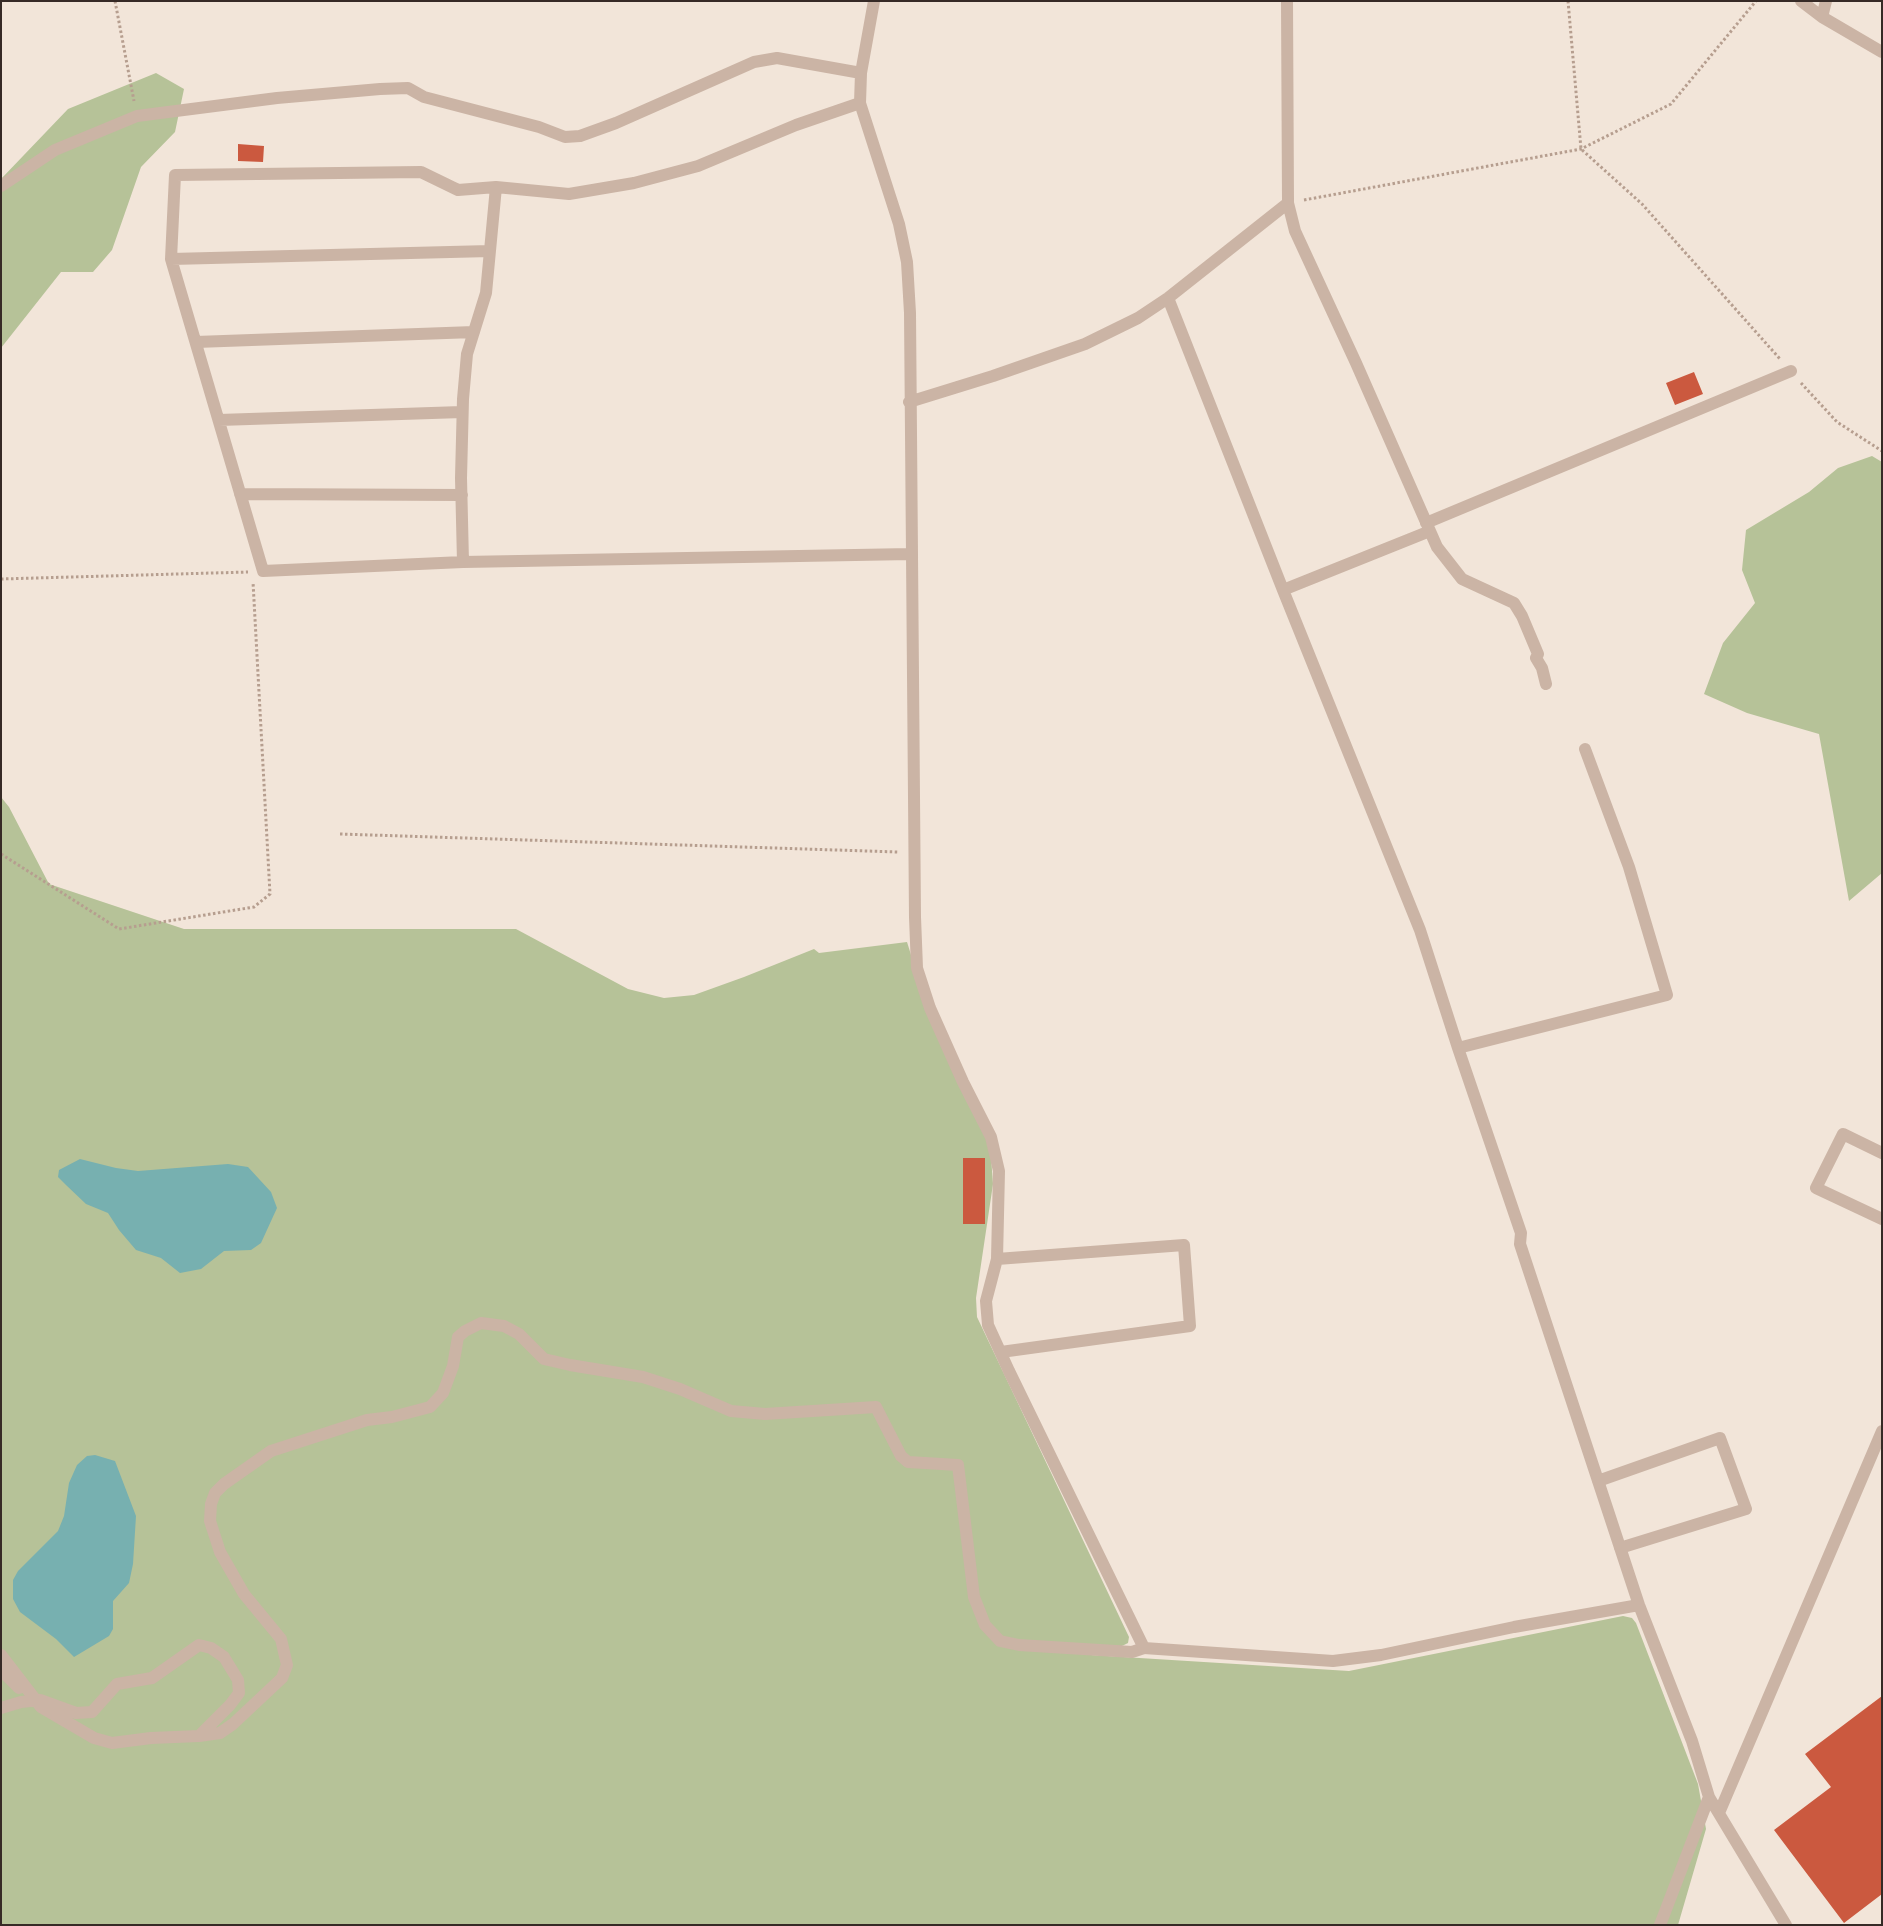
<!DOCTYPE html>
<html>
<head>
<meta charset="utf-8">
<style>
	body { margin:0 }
	#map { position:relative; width:1883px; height:1926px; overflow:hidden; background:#f2e5d9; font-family:"Space Grotesk",sans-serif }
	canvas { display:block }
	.frame { position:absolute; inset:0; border:2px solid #362a26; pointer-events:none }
</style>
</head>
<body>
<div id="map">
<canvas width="1883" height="1926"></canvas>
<div class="frame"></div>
</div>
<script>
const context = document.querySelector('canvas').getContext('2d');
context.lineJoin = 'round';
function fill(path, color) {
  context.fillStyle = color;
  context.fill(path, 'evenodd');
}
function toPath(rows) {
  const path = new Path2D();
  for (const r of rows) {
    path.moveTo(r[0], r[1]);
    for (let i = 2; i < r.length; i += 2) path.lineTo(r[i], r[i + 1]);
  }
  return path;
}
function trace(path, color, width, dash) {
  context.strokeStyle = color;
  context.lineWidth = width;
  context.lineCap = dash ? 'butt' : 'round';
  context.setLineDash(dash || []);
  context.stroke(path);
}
fill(toPath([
	[156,73,184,89,175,132,141,167,112,250,93,272,61,272,1,348,1,179,68,109],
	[1872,456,1882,462,1882,873,1849,901,1819,734,1747,713,1704,694,1723,643,1755,603,1742,570,1746,530,1809,492,1838,468],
	[1,797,9,807,49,884,184,929,516,929,628,989,664,998,694,995,744,977,814,949,819,953,907,942,912,958,990,1143,993,1184,976,1298,977,1317,1129,1637,1128,1643,1120,1647,1091,1655,1349,1671,1623,1616,1632,1618,1636,1623,1698,1784,1706,1829,1678,1925,1,1925]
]), '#b6c298');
fill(toPath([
	[80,1159,116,1168,138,1171,228,1164,248,1167,271,1192,277,1208,261,1243,251,1250,224,1251,201,1269,180,1273,161,1258,136,1250,119,1230,108,1213,86,1204,66,1185,58,1177,59,1170],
	[95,1455,115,1461,136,1516,133,1564,129,1583,113,1601,113,1629,109,1636,74,1657,56,1639,20,1612,13,1599,13,1580,18,1571,58,1531,64,1516,69,1483,77,1465,87,1456]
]), '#77b0b0');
fill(toPath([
	[238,144,264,146,263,162,238,161],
	[1694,372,1703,394,1675,405,1666,383],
	[963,1158,985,1158,985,1224,963,1224],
	[1882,1696,1882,1894,1844,1923,1774,1830,1831,1787,1805,1754]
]), '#cb593f');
trace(toPath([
	[115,1,134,101],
	[1568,1,1581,149,1642,204,1780,359],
	[1304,200,1581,149,1671,104,1756,1],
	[1801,383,1837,422,1882,451],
	[1,579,248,572],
	[340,834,898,852],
	[1,854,119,929,254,907,270,894,253,582]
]), '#b69e8f', 3, [2.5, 2.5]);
trace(toPath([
	[1801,1,1822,17,1882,52],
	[1822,17,1826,1],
	[1,1655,41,1707,94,1738,112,1743,151,1738,199,1736,220,1733,233,1724,282,1678,287,1665,281,1639,244,1594,220,1552,210,1521,211,1504,215,1493,224,1484,271,1451,367,1420,392,1417,430,1407,443,1393,453,1366,458,1337,465,1331,481,1323,504,1326,519,1334,544,1359,570,1365,643,1377,680,1389,731,1411,765,1414,876,1407,901,1456,908,1462,958,1465,974,1597,985,1625,1000,1641,1019,1645,1132,1652,1144,1648],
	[1,1670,19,1688],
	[1,1708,21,1702,40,1700,76,1713,92,1712,117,1684,152,1678,199,1645,211,1648,224,1657,238,1680,239,1693,230,1705,199,1736]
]), '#cbb4a5', 12);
trace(toPath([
	[874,1,861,73,860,103,899,224,907,262,910,313,915,917,917,968,930,1008,963,1082,991,1137,999,1171,997,1259,986,1301,988,1325,1009,1371,1144,1648,1333,1661,1381,1655,1514,1627,1639,1605],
	[1287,1,1288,203,1295,231,1356,363,1437,547,1462,579,1514,603,1522,616,1538,654,1536,658,1542,668,1546,684],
	[860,103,796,125,698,166,634,183,569,194,496,187,458,190,421,172,175,175,171,259,263,571,463,562,911,554],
	[1,186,55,150,137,116,277,98,380,89,408,88,424,97,539,127,565,137,580,136,616,123,754,62,777,58,861,73],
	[171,259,490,251],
	[1168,298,1283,590,1420,930,1458,1048,1521,1233,1520,1244,1639,1605,1692,1741,1709,1797,1786,1925],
	[196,342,474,332],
	[909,402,993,376,1085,344,1138,318,1168,298,1288,203],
	[219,420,462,412],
	[240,494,462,495],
	[1426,523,1791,371],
	[463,562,461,478,463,399,467,354,486,293,496,187],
	[1283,590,1430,531],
	[1458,1048,1667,995,1629,867,1585,749],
	[1882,1153,1843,1134,1816,1188,1882,1219],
	[997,1259,1184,1245,1190,1326,1001,1352],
	[1598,1481,1720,1438,1746,1509,1620,1548],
	[1719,1813,1882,1431],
	[1660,1925,1709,1797]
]), '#cbb4a5', 12);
</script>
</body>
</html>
